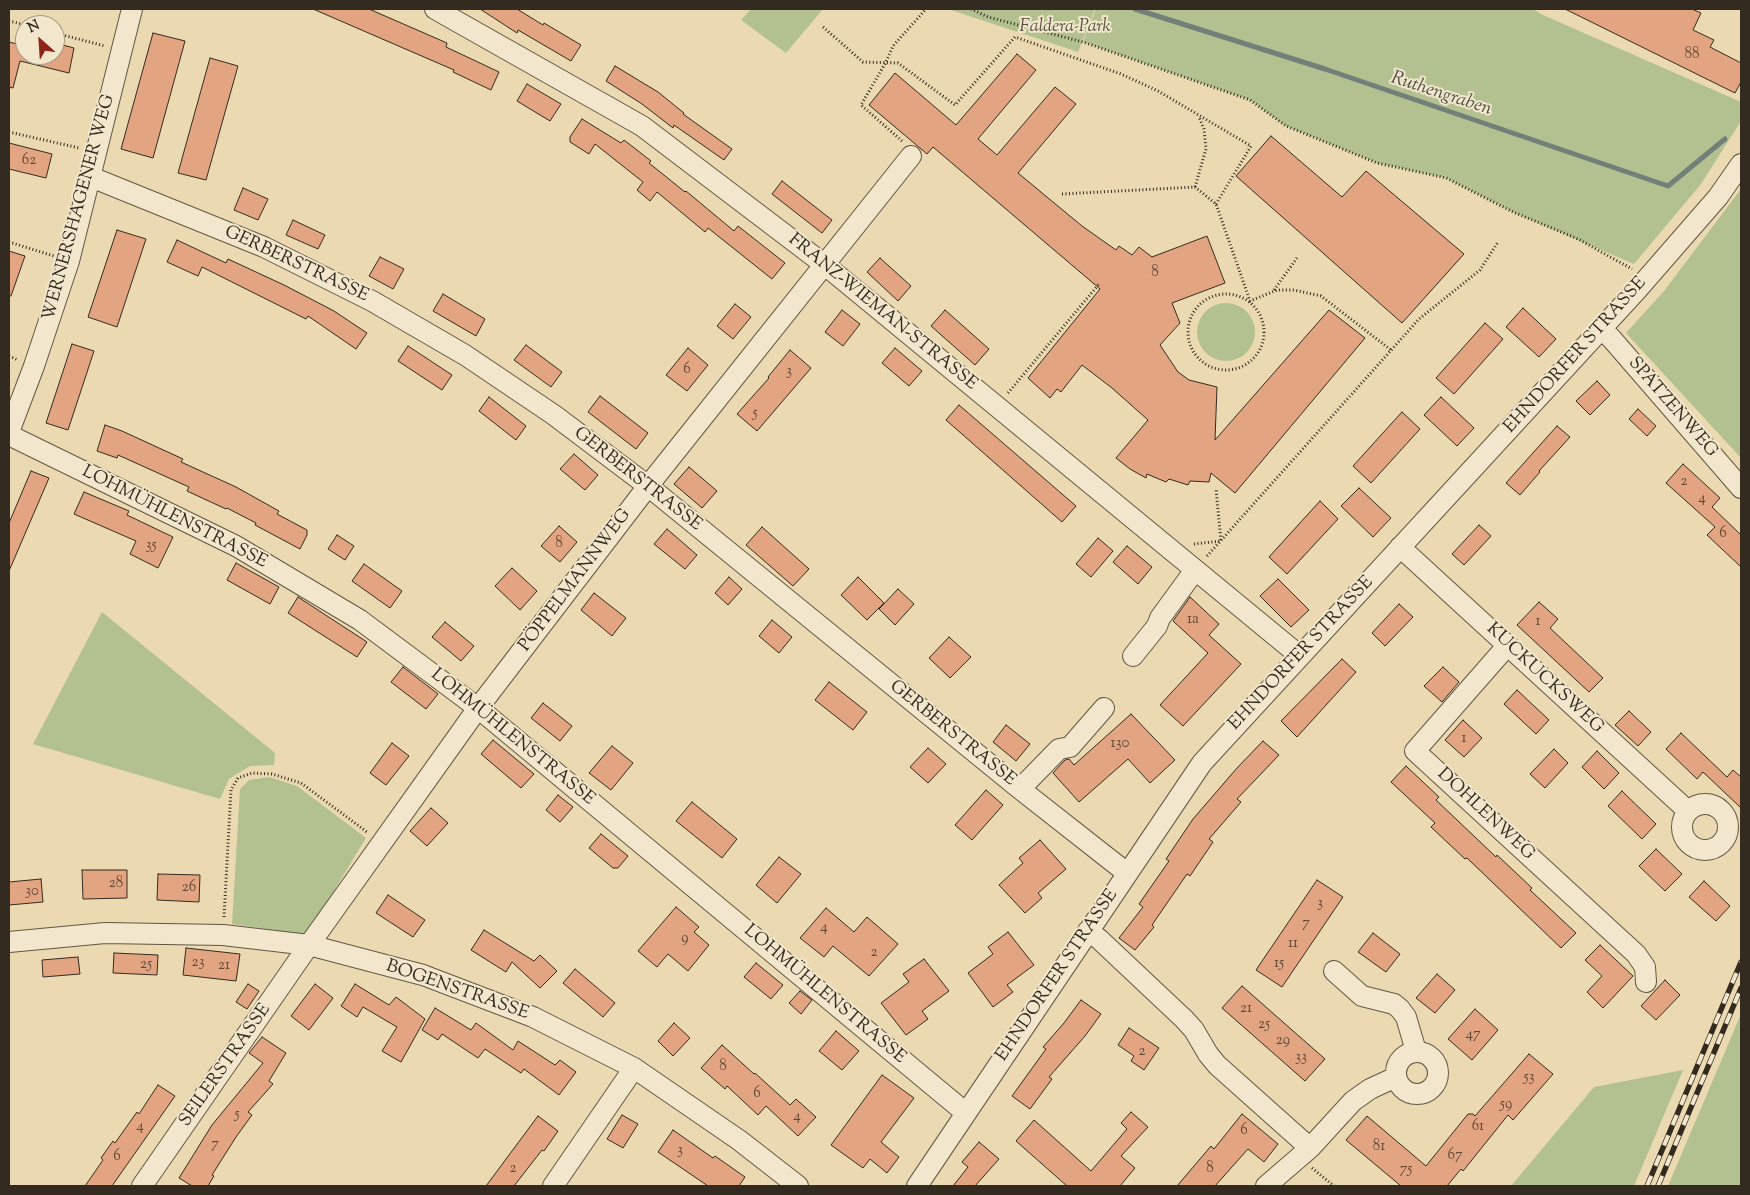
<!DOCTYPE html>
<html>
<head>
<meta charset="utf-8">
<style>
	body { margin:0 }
	#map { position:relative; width:1750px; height:1195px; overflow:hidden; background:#ebdab1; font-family:"Sorts Mill Goudy",serif }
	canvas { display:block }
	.frame { position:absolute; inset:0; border:10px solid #342b20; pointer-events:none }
	.north { position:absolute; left:15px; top:15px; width:50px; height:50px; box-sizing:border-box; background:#f2e7cc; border:1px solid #a69c87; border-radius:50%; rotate:334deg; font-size:14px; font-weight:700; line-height:20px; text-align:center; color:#342b20 }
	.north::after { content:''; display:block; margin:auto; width:18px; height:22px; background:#8f2418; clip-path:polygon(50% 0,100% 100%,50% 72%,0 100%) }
</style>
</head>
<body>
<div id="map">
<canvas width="1750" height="1195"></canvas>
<div class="frame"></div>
<div class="north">N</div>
</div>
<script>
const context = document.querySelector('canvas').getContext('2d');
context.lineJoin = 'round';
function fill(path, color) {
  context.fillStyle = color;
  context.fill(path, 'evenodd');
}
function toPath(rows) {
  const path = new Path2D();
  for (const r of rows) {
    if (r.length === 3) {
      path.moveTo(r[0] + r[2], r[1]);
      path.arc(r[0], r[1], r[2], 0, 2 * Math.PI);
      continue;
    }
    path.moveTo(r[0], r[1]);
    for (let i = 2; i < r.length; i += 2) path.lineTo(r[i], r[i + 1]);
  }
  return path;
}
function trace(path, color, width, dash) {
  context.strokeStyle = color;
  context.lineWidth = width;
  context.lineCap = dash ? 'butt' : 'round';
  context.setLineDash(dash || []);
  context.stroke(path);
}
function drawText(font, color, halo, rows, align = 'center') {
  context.font = font + ' "Sorts Mill Goudy",serif';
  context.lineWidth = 4;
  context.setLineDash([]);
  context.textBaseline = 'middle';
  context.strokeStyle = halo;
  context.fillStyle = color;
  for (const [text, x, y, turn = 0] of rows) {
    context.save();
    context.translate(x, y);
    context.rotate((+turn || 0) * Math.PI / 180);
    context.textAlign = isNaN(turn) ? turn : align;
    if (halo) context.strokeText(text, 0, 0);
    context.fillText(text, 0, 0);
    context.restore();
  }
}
fill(toPath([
	[751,9,823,9,786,53,741,20],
	[948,9,1095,9,1078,52],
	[1096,9,1533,9,1543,15,1741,102,1741,121,1701,184,1634,264,1513,212,1446,178,1377,163,1286,126,1250,100,1083,42],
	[1741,189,1741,458,1626,333,1664,291],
	[1226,332,29],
	[102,612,275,753,274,765,250,766,229,779,220,799,33,744],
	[269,777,297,786,366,838,307,935,232,924,240,789,249,780],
	[1741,1014,1741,1186,1668,1186],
	[1683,1070,1634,1186,1511,1186,1594,1087]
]), '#b2c18f');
trace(toPath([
	[1135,9,1325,69,1668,186,1725,139]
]), '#728079', 5);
const building = toPath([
	[313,9,369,9,447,43,446,47,499,72,491,90,453,72,454,70,313,9],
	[480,9,517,9,543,25,544,23,581,45,571,61,518,30,517,33,480,9],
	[1565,9,1692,9,1701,13,1693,30,1714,40,1710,47,1741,63,1741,82,1735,93,1565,9],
	[153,33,185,41,153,158,121,149,153,33],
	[9,42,25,46,25,55,55,55,55,43,74,48,69,73,20,61,13,88,9,87,9,42],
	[1017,54,1036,70,978,139,997,155,1055,87,1076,104,1018,173,1082,226,1116,250,1119,246,1132,255,1139,247,1152,257,1207,236,1225,283,1172,303,1180,323,1160,345,1178,372,1189,380,1217,387,1215,440,1329,310,1365,338,1235,493,1211,473,1209,482,1190,481,1188,485,1169,479,1166,482,1147,474,1146,478,1130,469,1116,458,1148,420,1112,388,1082,365,1061,392,1057,389,1050,398,1028,378,1100,289,933,147,927,154,869,105,895,73,956,125,1017,54],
	[210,58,238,66,206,180,178,173,210,58],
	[615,66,658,92,684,113,683,114,732,149,724,160,674,125,673,128,642,104,606,81,615,66],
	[527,84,561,104,550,121,517,101,527,84],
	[582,119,621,143,624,140,651,161,649,163,685,192,686,191,734,231,738,226,785,263,772,279,708,228,705,232,657,192,650,201,637,190,643,182,595,144,589,154,570,142,570,137,582,119],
	[1271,136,1342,197,1366,171,1464,254,1402,323,1236,176,1271,136],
	[9,143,52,154,46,178,9,169,9,143],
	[782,181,832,220,822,233,772,194,782,181],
	[243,188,268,199,258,220,234,210,243,188],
	[293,220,325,235,318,249,286,235,293,220],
	[117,230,146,239,117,327,88,317,117,230],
	[177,240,226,263,228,259,284,285,334,311,367,333,356,349,308,316,306,319,202,267,198,276,167,262,177,240],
	[9,251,25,256,11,296,9,296,9,251],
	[380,257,404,269,393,289,369,276,380,257],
	[880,258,911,286,898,301,867,272,880,258],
	[443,294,485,319,476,336,433,311,443,294],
	[735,304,751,317,733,339,717,326,735,304],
	[1523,308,1556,339,1539,357,1506,327,1523,308],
	[842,310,860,324,843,346,825,332,842,310],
	[945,310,989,349,975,365,931,326,945,310],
	[1485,323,1503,339,1454,394,1436,378,1485,323],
	[72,344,94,351,68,430,46,423,72,344],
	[526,345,562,372,551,387,514,360,526,345],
	[408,346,452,375,442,390,398,361,408,346],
	[688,348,708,365,687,391,666,375,688,348],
	[895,348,922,371,909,386,882,363,895,348],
	[790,350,811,368,757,431,737,414,769,378,768,377,790,350],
	[1597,381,1610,395,1590,415,1576,401,1597,381],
	[600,396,648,433,636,449,588,412,600,396],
	[489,397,526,426,516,440,479,411,489,397],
	[1441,397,1474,428,1457,446,1424,415,1441,397],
	[959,405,1076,506,1062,522,946,420,959,405],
	[1638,409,1656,426,1647,436,1629,419,1638,409],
	[1402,412,1420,429,1371,483,1353,466,1402,412],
	[105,425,122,431,183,459,181,462,236,487,279,511,277,514,307,530,307,535,300,549,255,525,256,523,227,508,226,509,187,491,189,487,118,455,117,458,97,451,105,425],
	[1557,426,1570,437,1539,471,1540,472,1520,495,1506,483,1557,426],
	[574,454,598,475,585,490,560,469,574,454],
	[1683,464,1720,498,1712,507,1741,535,1741,567,1707,535,1715,527,1666,483,1683,464],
	[689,467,717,491,702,508,674,484,689,467],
	[31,471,49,478,9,571,9,523,31,471],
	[1359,488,1391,518,1373,537,1341,506,1359,488],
	[84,492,129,511,127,515,173,537,158,568,130,554,136,541,74,514,84,492],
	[1320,501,1338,519,1287,574,1269,557,1320,501],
	[1479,525,1491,536,1464,565,1452,554,1479,525],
	[559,526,577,542,560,562,541,546,559,526],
	[762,527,809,569,793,586,746,545,762,527],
	[667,529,697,555,685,569,654,544,667,529],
	[337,535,354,546,345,560,328,549,337,535],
	[1098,538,1113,551,1091,577,1076,564,1098,538],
	[1127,546,1152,567,1138,584,1113,562,1127,546],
	[236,563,279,587,270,604,227,580,236,563],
	[364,564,402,591,390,608,352,581,364,564],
	[512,568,537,591,520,610,495,586,512,568],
	[729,577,742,589,728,605,715,593,729,577],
	[858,577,884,603,867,620,841,595,858,577],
	[1278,579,1309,610,1291,627,1260,596,1278,579],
	[898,589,914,604,895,625,879,609,898,589],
	[594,593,626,618,612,636,581,610,594,593],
	[298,597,367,642,357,657,288,613,298,597],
	[1190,597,1219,624,1209,635,1241,664,1183,726,1160,705,1208,653,1173,621,1190,597],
	[1539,602,1558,619,1550,628,1603,678,1589,692,1517,625,1539,602],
	[1399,604,1413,617,1385,646,1372,633,1399,604],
	[772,620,792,637,779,653,759,636,772,620],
	[445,622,474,646,461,661,432,637,445,622],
	[949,637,971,657,950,678,929,658,949,637],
	[1342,659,1356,672,1297,737,1281,721,1342,659],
	[403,667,438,694,426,709,391,682,403,667],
	[1443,667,1459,682,1442,702,1424,686,1443,667],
	[829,682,867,712,853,730,815,700,829,682],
	[1517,690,1549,720,1536,734,1504,704,1517,690],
	[543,703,572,726,560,741,531,718,543,703],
	[1629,711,1651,732,1638,746,1615,725,1629,711],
	[1131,714,1175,760,1150,783,1128,759,1079,802,1053,773,1065,760,1069,759,1074,765,1131,714],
	[1463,720,1482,738,1464,757,1445,740,1463,720],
	[1006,725,1030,744,1016,761,993,742,1006,725],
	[1681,733,1727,777,1733,770,1741,777,1741,808,1703,772,1697,779,1666,749,1681,733],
	[493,740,534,774,521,788,481,754,493,740],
	[1263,741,1279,755,1237,799,1241,802,1209,839,1213,842,1190,876,1187,874,1152,925,1154,927,1135,950,1119,938,1143,907,1139,904,1169,861,1166,859,1193,819,1237,768,1263,741],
	[392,743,409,756,386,785,370,773,392,743],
	[612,746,633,763,611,790,589,773,612,746],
	[928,748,946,764,928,783,910,767,928,748],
	[1554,749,1568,763,1545,788,1530,774,1554,749],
	[1597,751,1619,773,1604,789,1582,767,1597,751],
	[1406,766,1439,797,1436,800,1496,857,1497,855,1532,888,1530,890,1576,933,1561,948,1467,858,1465,859,1431,827,1435,823,1391,782,1406,766],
	[986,790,1003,805,972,840,955,825,986,790],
	[1622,791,1656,824,1642,839,1608,806,1622,791],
	[558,795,573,807,560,822,546,810,558,795],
	[692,802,737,839,722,858,676,821,692,802],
	[431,808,448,823,427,846,410,831,431,808],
	[601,834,628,856,618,868,613,868,589,848,601,834],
	[1040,840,1066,869,1038,893,1042,898,1025,913,999,885,1023,863,1019,858,1040,840],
	[1656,849,1682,874,1665,891,1639,866,1656,849],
	[779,857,801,874,777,903,756,885,779,857],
	[82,870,127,870,127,898,83,899,82,870],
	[158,874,200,875,199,902,157,900,158,874],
	[41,879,43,902,9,905,9,882,41,879],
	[1317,880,1343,897,1282,987,1256,970,1317,880],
	[1704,881,1730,906,1716,921,1689,897,1704,881],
	[388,895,425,920,413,937,376,913,388,895],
	[676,907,699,927,694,932,709,945,688,971,668,954,657,967,638,951,676,907],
	[826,908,854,932,867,917,898,944,869,976,833,946,824,957,800,938,826,908],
	[484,930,534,961,540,955,557,971,540,988,512,962,506,972,471,950,484,930],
	[1008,932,1034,965,1007,985,1013,992,993,1007,968,973,993,954,988,947,1008,932],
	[1373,933,1400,954,1386,972,1358,952,1373,933],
	[1600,945,1633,976,1603,1008,1587,992,1602,976,1585,960,1600,945],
	[186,948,240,954,236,981,183,975,186,948],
	[114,953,158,955,157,975,113,973,114,953],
	[78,957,80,974,43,977,42,960,78,957],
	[924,959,949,991,922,1011,928,1019,906,1035,881,1003,909,982,903,974,924,959],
	[756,963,783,985,771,999,744,977,756,963],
	[575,969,615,1003,603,1017,563,983,575,969],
	[1437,974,1455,990,1435,1013,1416,998,1437,974],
	[1665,980,1680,995,1656,1020,1641,1006,1665,980],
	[248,984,259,991,247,1009,236,1002,248,984],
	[315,984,333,998,309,1030,291,1016,315,984],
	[355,984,389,1005,396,997,425,1019,401,1062,382,1051,397,1027,363,1007,357,1017,341,1006,355,984],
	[1242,986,1325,1059,1305,1081,1222,1008,1242,986],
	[800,991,812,1000,801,1014,789,1003,800,991],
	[1081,1000,1101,1014,1085,1036,1049,1077,1052,1079,1030,1109,1012,1096,1046,1049,1043,1047,1064,1023,1081,1000],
	[435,1008,471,1030,476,1023,513,1050,518,1041,555,1065,560,1060,576,1072,559,1095,524,1069,521,1073,485,1049,478,1058,442,1034,438,1040,422,1030,435,1008],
	[1475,1009,1498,1030,1472,1060,1448,1039,1475,1009],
	[674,1023,690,1038,673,1056,658,1041,674,1023],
	[1129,1028,1159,1048,1144,1070,1131,1061,1134,1056,1118,1045,1129,1028],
	[836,1031,859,1051,842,1070,819,1051,836,1031],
	[262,1037,286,1053,269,1081,273,1084,248,1112,252,1115,236,1137,212,1175,214,1176,208,1186,192,1186,179,1178,212,1125,263,1063,249,1053,262,1037],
	[722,1045,754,1074,755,1073,790,1105,796,1099,816,1117,798,1136,766,1106,758,1115,727,1086,725,1089,701,1068,722,1045],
	[1529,1054,1553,1074,1513,1120,1508,1115,1463,1171,1461,1169,1447,1186,1401,1186,1346,1140,1367,1116,1426,1166,1468,1114,1473,1114,1475,1116,1529,1054],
	[882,1075,914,1098,881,1142,899,1157,887,1173,870,1159,863,1168,831,1145,882,1075],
	[158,1085,175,1096,112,1186,85,1186,103,1160,101,1158,113,1141,115,1143,137,1112,139,1114,158,1085],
	[1131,1112,1148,1127,1121,1156,1135,1168,1120,1186,1067,1186,1016,1141,1034,1120,1091,1171,1127,1129,1121,1123,1131,1112],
	[1242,1114,1278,1144,1264,1162,1248,1149,1215,1186,1177,1186,1211,1146,1214,1149,1242,1114],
	[622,1115,638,1124,623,1148,607,1139,622,1115],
	[538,1116,558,1131,544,1151,542,1150,514,1186,486,1186,538,1116],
	[673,1130,713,1158,715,1156,745,1177,739,1186,708,1186,658,1152,673,1130],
	[979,1142,999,1159,975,1186,953,1186,968,1167,962,1162,979,1142]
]);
fill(building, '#e2a481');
trace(building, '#342b20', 1);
const minor = toPath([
	[435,9,642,126,825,265,1300,656],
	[91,177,264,247,372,301,465,355,554,415,648,486,1020,789,1127,873],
	[1601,329,1611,338,1741,488],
	[9,432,34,366,69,261,132,9],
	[9,435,236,546,360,620,478,708,966,1113],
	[1400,547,1688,811],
	[1507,646,1415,751,1636,954,1645,967,1646,982],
	[1133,656,1157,626,1160,618,1195,570],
	[1020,789,1059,749,1070,747,1104,708],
	[1705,827,23],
	[1088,931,1099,939,1184,1019,1194,1030,1208,1054,1217,1065,1310,1148],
	[9,942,105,933,223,935,309,945,423,975,533,1017,634,1068,739,1140,798,1186],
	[1334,971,1362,996,1394,1004,1400,1009,1406,1017,1416,1051],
	[1417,1073,21],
	[142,1186,309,945,478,708,648,486,911,156],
	[553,1186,634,1068],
	[917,1186,1202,763,1637,290,1718,197,1741,164],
	[1266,1186,1310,1148,1353,1101,1370,1089,1396,1077]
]);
trace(minor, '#625744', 22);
trace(toPath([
	[971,9,988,17,1083,42,1250,100,1286,126,1377,163,1446,178,1513,212,1578,239,1632,269],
	[9,21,26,25],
	[823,27,863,62,898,63,955,105,1015,37,1121,74,1158,91,1251,146,1216,204],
	[55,33,105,46],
	[9,132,79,148],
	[902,141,861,105,886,62,893,46,926,9],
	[1195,187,1206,149,1204,129,1199,117],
	[1062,194,1195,187,1216,204,1250,301,1277,290,1294,290,1321,296,1391,350],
	[9,242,54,256],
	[1274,290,1297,258],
	[1226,332,38],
	[9,356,18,360],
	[1008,393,1099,284],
	[1194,544,1221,541,1216,489],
	[1207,556,1419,319,1480,270,1498,242],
	[224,917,231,790,238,778,252,773,272,774,301,783,367,832],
	[1312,1168,1334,1186]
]), '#342b20', 3, [1, 2.5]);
trace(minor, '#f2e7cc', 20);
const rail = toPath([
	[1647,1186,1741,962],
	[1658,1186,1741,988]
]);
trace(rail, '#342b20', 5.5);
trace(rail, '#f2e7cc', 4, [11]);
drawText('15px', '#604938', null, [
	["88",1692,55],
	["62",29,161],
	["8",1155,273],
	["6",687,370],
	["3",789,372],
	["5",755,414],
	["2",1684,482],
	["4",1702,499],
	["6",1723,534],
	["8",559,544],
	["35",151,546],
	["1a",1193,620],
	["1",1538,622],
	["1",1464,739],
	["130",1120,744],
	["28",116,884],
	["26",189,888],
	["30",32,892],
	["3",1320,904],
	["7",1306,924],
	["4",824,928],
	["9",685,939],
	["11",1293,944],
	["2",874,953],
	["23",198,963],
	["15",1279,964],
	["25",146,965],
	["21",224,966],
	["21",1246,1009],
	["25",1264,1025],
	["47",1473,1035],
	["29",1283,1041],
	["2",1142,1052],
	["33",1301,1058],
	["8",723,1067],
	["53",1529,1078],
	["6",757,1094],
	["59",1506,1105],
	["5",237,1115],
	["4",797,1117],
	["4",140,1127],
	["61",1478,1127],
	["6",1244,1131],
	["7",215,1145],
	["81",1379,1147],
	["3",680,1151],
	["67",1455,1156],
	["6",117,1157],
	["2",513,1169],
	["8",1210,1169],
	["75",1406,1170]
]);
drawText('italic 18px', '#54503c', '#f2e7cc', [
	["Faldera-Park",1065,28]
]);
drawText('18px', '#342b20', '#f2e7cc', [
	["WERNERSHAGENER WEG",80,208,-75],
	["GERBERSTRASSE",296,265,25],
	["FRANZ-WIEMAN-STRASSE",882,313,39],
	["EHNDORFER STRASSE",1576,356,-48],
	["SPATZENWEG",1672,408,49],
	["GERBERSTRASSE",637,480,38],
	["LOHMÜHLENSTRASSE",174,518,27],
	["PÖPPELMANNWEG",576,581,-53],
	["EHNDORFER STRASSE",1302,654,-47],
	["KUCKUCKSWEG",1544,679,43],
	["GERBERSTRASSE",952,734,39],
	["LOHMÜHLENSTRASSE",512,738,39],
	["DOHLENWEG",1485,815,43],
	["EHNDORFER STRASSE",1058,976,-56],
	["BOGENSTRASSE",457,991,19],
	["LOHMÜHLENSTRASSE",824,995,40],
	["SEILERSTRASSE",226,1066,-55]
]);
drawText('italic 19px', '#4e4e45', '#f2e7cc', [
	["Ruthengraben",1441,95,18]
]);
</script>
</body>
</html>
